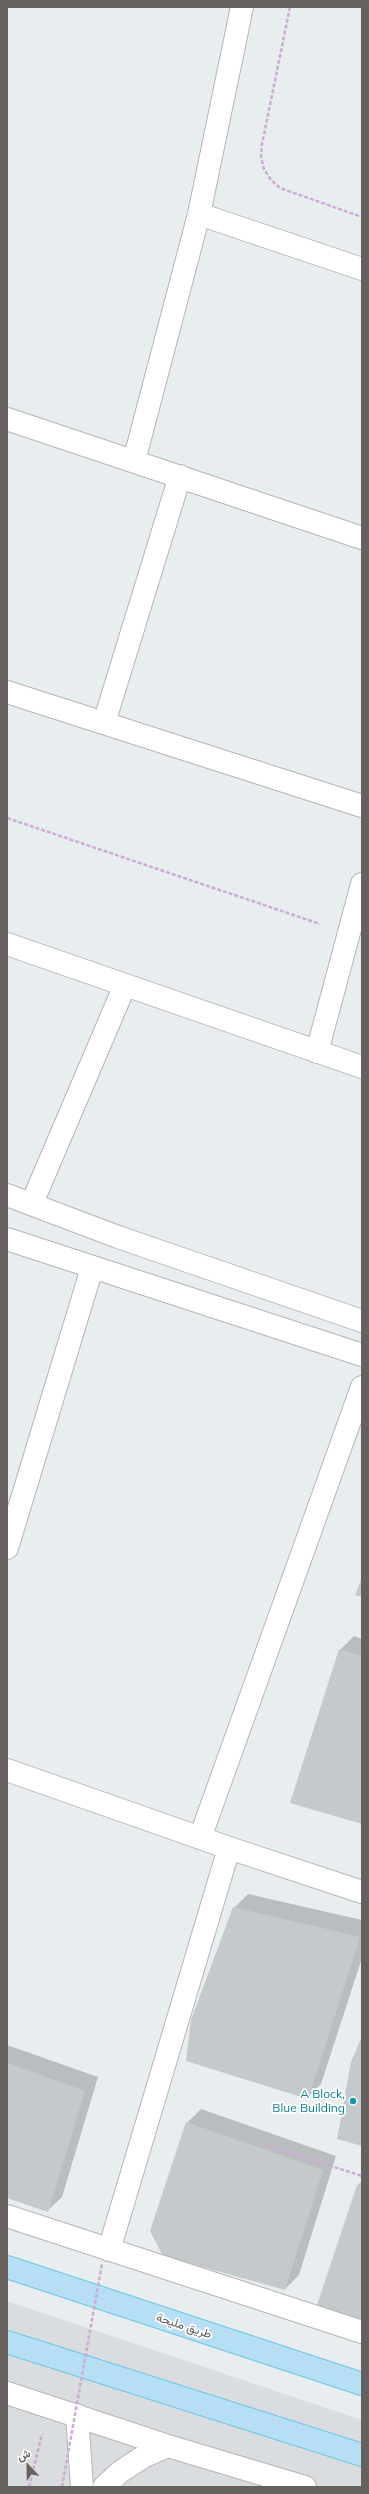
<!DOCTYPE html>
<html>
<head>
<meta charset="utf-8">
<style>
	body { margin:0 }
	#map { position:relative; width:369px; height:2494px; overflow:hidden; background:#e8edef; font-family:Mulish,Vazirmatn,sans-serif }
	canvas { display:block }
	.frame { position:absolute; inset:0; border:8px solid #66605f; pointer-events:none }
	.north { position:absolute; left:8px; top:2446px; width:40px; height:40px; -webkit-text-stroke:3px #fff; paint-order:stroke; rotate:338deg; font-size:11px; font-weight:700; line-height:16px; text-align:center; color:#66605f }
	.north::after { content:''; display:block; margin:auto; width:14px; height:18px; background:#66605f; clip-path:polygon(50% 0,100% 100%,50% 72%,0 100%) }
</style>
</head>
<body>
<div id="map">
<canvas width="369" height="2494"></canvas>
<div class="frame"></div>
<div class="north">ش</div>
</div>
<script>
const context = document.querySelector('canvas').getContext('2d');
context.lineJoin = 'round';
function fill(path, color) {
  context.fillStyle = color;
  context.fill(path, 'evenodd');
}
function toPath(rows) {
  const path = new Path2D();
  for (const r of rows) {
    path.moveTo(r[0], r[1]);
    for (let i = 2; i < r.length; i += 2) path.lineTo(r[i], r[i + 1]);
  }
  return path;
}
function trace(path, color, width, dash) {
  context.strokeStyle = color;
  context.lineWidth = width;
  context.lineCap = dash ? 'butt' : 'round';
  context.setLineDash(dash || []);
  context.stroke(path);
}
function drawText(font, color, halo, rows, align = 'center') {
  context.font = font + ' Mulish,Vazirmatn,sans-serif';
  context.lineWidth = 3.5;
  context.setLineDash([]);
  context.textBaseline = 'middle';
  context.strokeStyle = halo;
  context.fillStyle = color;
  for (const [text, x, y, turn = 0] of rows) {
    context.save();
    context.translate(x, y);
    context.rotate((+turn || 0) * Math.PI / 180);
    context.textAlign = isNaN(turn) ? turn : align;
    if (halo) context.strokeText(text, 0, 0);
    context.fillText(text, 0, 0);
    context.restore();
  }
}
fill(toPath([
	[7,2301,362,2420,362,2487,7,2487]
]), '#dadddf');
fill(toPath([
	[354,1636,362,1639,362,1823,340,1650],
	[248,1894,362,1920,362,1958,321,2084,307,2098,234,1908],
	[7,2045,98,2077,62,2197,48,2210,7,2197],
	[201,2109,336,2156,299,2275,285,2289,187,2123],
	[362,2181,362,2321,317,2310,358,2185]
]), '#0003');
fill(toPath([
	[362,1577,362,1597,355,1595],
	[339,1649,362,1656,362,1824,290,1803],
	[233,1907,360,1937,308,2099,186,2061,191,2020],
	[362,2036,362,2146,337,2139,351,2062],
	[7,2063,85,2091,48,2212,7,2198],
	[186,2122,323,2170,285,2290,163,2256,150,2231],
	[357,2185,362,2186,362,2322,315,2311]
]), '#c4c9cb');
const minor = toPath([
	[199,214,362,269],
	[7,419,362,538],
	[134,461,199,214,242,7],
	[7,692,362,806],
	[104,723,180,476],
	[7,944,362,1067],
	[317,1052,362,884],
	[7,1195,118,1237,362,1321],
	[32,1203,125,985],
	[7,1239,362,1355],
	[7,1548,92,1268],
	[7,1770,229,1848,362,1892],
	[200,1838,362,1387],
	[7,2216,362,2332],
	[109,2250,229,1848],
	[7,2393,168,2446,305,2487],
	[77,2415,82,2487],
	[104,2487,120,2472,143,2457,168,2446]
]);
const major = toPath([
	[7,2267,362,2384],
	[7,2342,362,2455]
]);
trace(minor, '#b8b4b3', 24);
trace(major, '#6ec6e2', 24);
trace(toPath([
	[290,7,262,144,261,157,264,169,271,180,280,188,362,217],
	[7,818,320,924],
	[266,2145,362,2176],
	[29,2487,42,2434]
]), '#ccacd4', 2.5, [4, 2]);
trace(minor, '#fff', 22);
trace(major, '#b6dff6', 22);
trace(toPath([
	[62,2487,102,2264]
]), '#ccacd4', 2.5, [4, 2]);
for (const [x, y, r, color] of [
	[353,2101,4,"#0f9aa8"]
]) {
  const dot = new Path2D();
  dot.arc(x, y, r, 0, 2 * Math.PI);
  context.fillStyle = color;
  context.fill(dot);
  trace(dot, '#fff', 1.5);
}
drawText('12px', '#0d838f', '#fff', [
	["A Block,",345,2094],
	["Blue Building",345,2108]
], 'right');
drawText('12px', '#66605f', '#fff', [
	["طريق مليحة",184,2326,18]
]);
</script>
</body>
</html>
